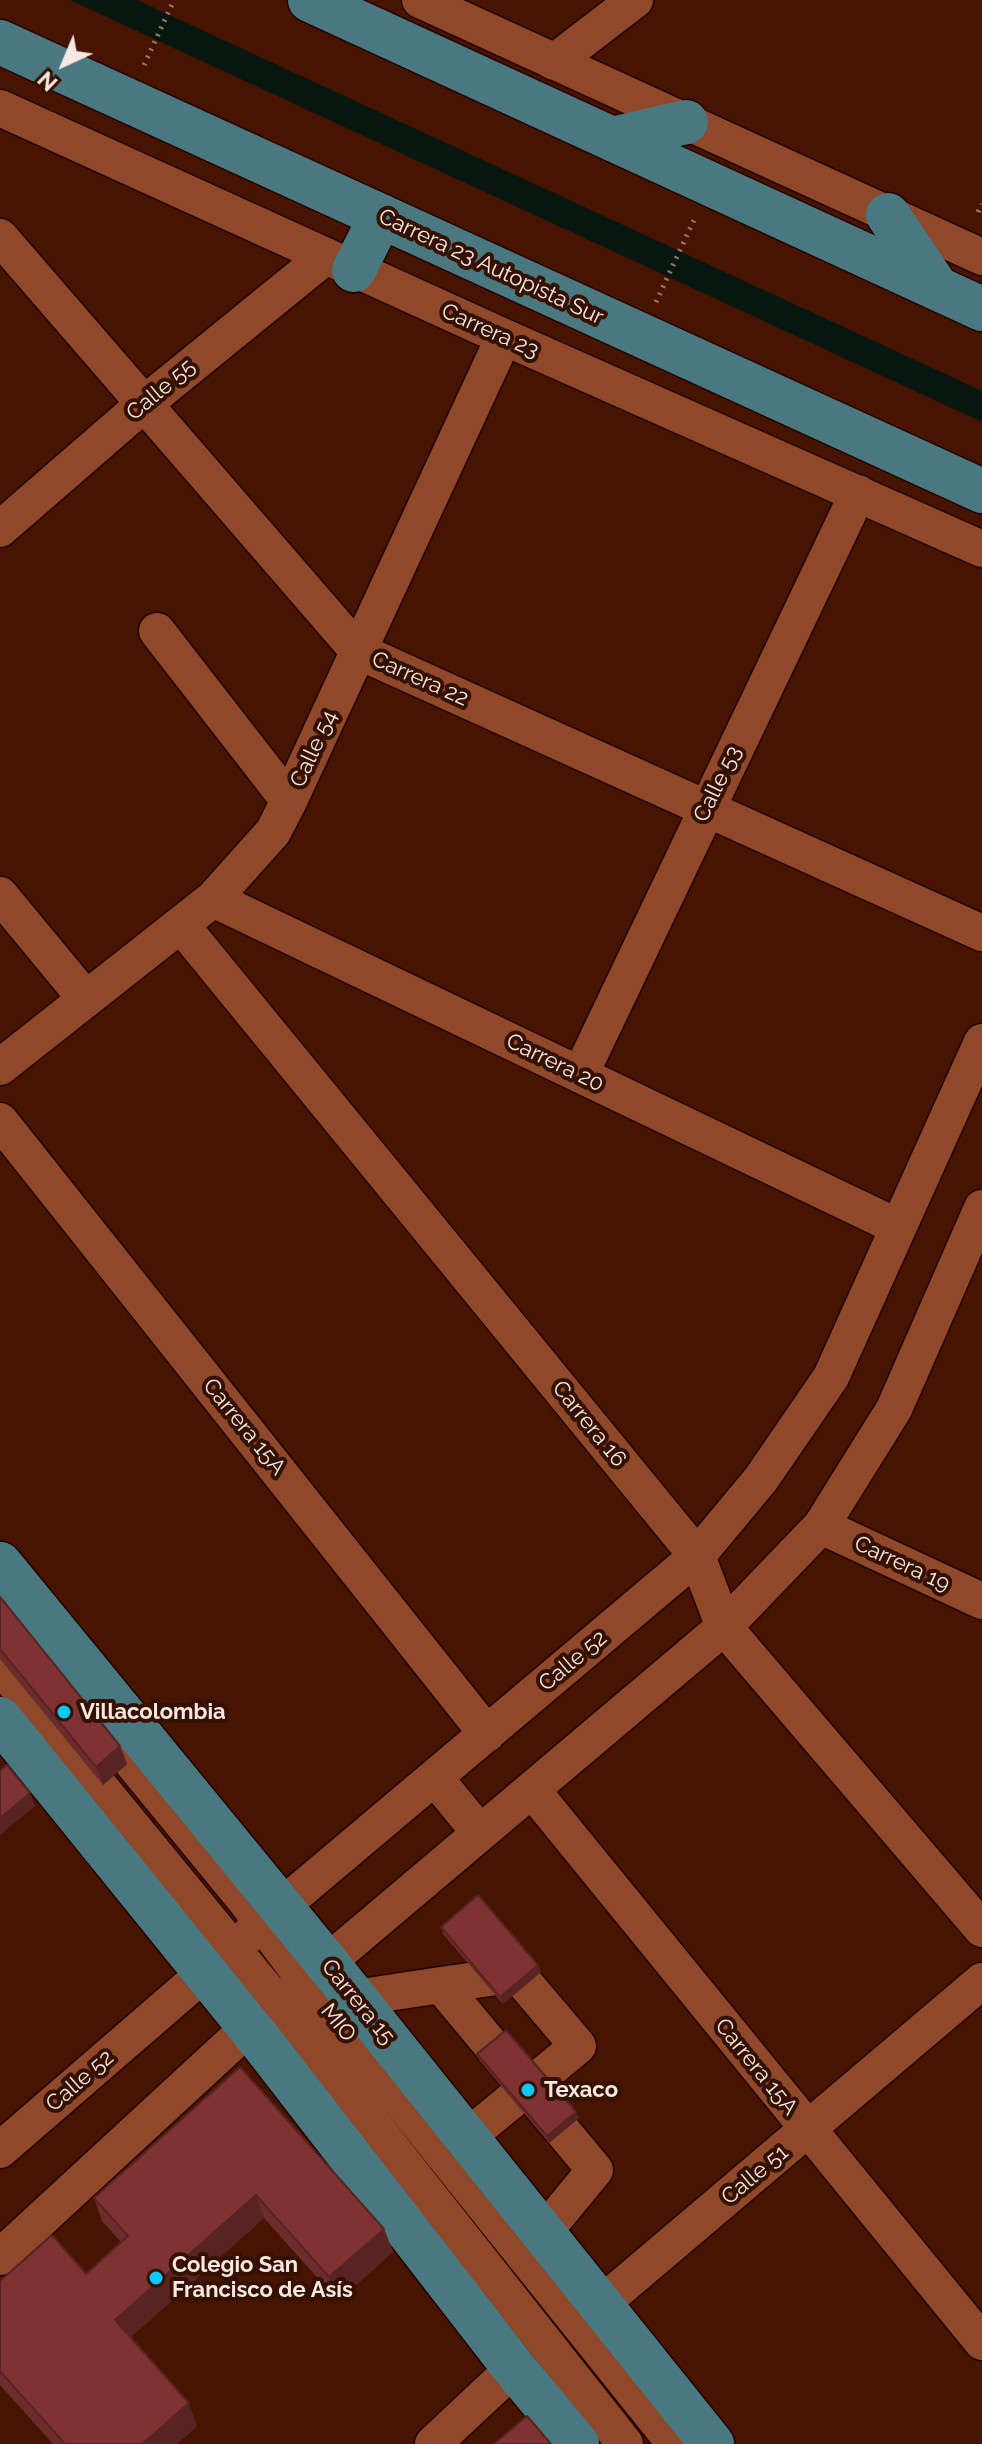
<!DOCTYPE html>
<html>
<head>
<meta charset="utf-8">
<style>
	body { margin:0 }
	#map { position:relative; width:982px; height:2444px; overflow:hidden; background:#461400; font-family:Raleway,sans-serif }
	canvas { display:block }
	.north { position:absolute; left:24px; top:24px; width:80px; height:80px; -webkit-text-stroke:6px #341102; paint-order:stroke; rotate:224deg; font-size:22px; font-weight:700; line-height:32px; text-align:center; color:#f9e8e1 }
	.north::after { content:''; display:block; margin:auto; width:28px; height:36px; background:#f9e8e1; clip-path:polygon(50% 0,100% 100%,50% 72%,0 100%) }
</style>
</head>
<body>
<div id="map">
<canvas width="982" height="2444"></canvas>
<div class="north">N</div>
</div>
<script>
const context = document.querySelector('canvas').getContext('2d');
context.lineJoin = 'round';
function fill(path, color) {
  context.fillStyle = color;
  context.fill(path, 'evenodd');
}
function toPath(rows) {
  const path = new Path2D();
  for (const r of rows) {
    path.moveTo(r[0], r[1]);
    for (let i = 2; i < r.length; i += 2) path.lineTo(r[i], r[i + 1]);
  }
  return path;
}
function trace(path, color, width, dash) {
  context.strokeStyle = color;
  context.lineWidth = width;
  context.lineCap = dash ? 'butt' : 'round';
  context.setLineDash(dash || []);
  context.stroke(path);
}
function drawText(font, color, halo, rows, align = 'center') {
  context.font = font + ' Raleway,sans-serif';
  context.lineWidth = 8;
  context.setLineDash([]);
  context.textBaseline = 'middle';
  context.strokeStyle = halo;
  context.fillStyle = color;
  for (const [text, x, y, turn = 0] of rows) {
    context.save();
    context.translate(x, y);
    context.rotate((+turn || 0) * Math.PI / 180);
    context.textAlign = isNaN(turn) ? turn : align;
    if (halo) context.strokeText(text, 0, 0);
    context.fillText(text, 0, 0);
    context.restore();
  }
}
fill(toPath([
	[70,0,137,0,982,391,982,422]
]), '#081610');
const minor = toPath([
	[420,0,982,257],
	[554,62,635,0],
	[0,108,504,337,982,549],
	[0,237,358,651,982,933],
	[0,529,144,404,326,256],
	[157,631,289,801],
	[0,895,86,999],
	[213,899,898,1227],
	[181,925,697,1556,724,1627,982,1929],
	[0,1067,213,899,273,832,289,801,504,337],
	[580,1075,858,493],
	[0,1121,487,1734],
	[821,1526,982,1601],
	[0,1665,278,2004,625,2444],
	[90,1711,245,1900,318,1998,675,2444],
	[435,1778,480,1833],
	[532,1790,982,2342],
	[441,1985,517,1974,578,2046,466,2138],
	[355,1998,441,1985,595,2170,543,2233],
	[0,2150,296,1894,697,1556,761,1479,831,1377,982,1042],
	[0,2257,233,2042,724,1627,821,1526,894,1409,982,1208],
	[600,2305,982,1981],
	[433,2444,514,2368]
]);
const major = toPath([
	[310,0,982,309],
	[0,42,982,491],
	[612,139,686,122],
	[888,215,937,288],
	[354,270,381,216],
	[0,1564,326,1962,712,2444],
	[0,1719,263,2044,514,2368,577,2444]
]);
trace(minor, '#240300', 39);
trace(major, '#240300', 47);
trace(toPath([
	[144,65,174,0],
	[978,212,982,204],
	[656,302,694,220]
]), '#997769', 5, [2, 6]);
trace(minor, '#8f482a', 36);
trace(major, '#497881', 44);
fill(toPath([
	[0,1597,127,1764,103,1785,0,1659],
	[441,1927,538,1965,541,1972,503,2004,443,1934],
	[477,2054,579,2118,549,2143,479,2060],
	[240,2067,384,2229,393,2252,338,2301,264,2218,131,2337,197,2426,177,2444,53,2444,0,2385,0,2281,86,2274,121,2242,102,2221,94,2198]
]), '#6c2c2b');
fill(toPath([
	[120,1746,127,1764,103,1785,96,1767],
	[30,1793,35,1806,0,1835,0,1818],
	[538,1965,541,1972,503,2004,500,1997],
	[576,2112,579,2118,549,2143,547,2136],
	[256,2195,264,2218,124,2343,115,2320],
	[384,2229,393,2252,338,2301,329,2277],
	[189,2403,197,2426,177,2444,142,2444]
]), '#582423');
const building = toPath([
	[0,1597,120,1746,96,1767,0,1649,0,1597],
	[7,1765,30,1793,0,1818,0,1770,7,1765],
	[478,1895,538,1965,500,1997,441,1927,478,1895],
	[506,2030,576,2112,547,2136,477,2054,506,2030],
	[240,2067,384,2229,329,2277,256,2195,115,2320,189,2403,142,2444,65,2444,0,2371,0,2281,52,2235,86,2274,128,2236,94,2198,240,2067],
	[527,2416,551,2444,494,2444,527,2416]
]);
fill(building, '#7e3332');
trace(building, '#582423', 2);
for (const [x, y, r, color] of [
	[64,1712,8,"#0bcafa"],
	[528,2090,8,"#0bcafa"],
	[156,2278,8,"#0bcafa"]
]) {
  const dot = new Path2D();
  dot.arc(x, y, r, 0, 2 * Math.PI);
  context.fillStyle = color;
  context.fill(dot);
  trace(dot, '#341102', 3);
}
drawText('22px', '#f9e8e1', '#341102', [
	["Carrera 23 Autopista Sur",491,267,25],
	["Carrera 23",490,331,24],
	["Calle 55",161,390,-40],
	["Carrera 22",420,679,24],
	["Calle 54",314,749,-65],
	["Calle 53",718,784,-64],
	["Carrera 20",555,1063,26],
	["Carrera 16",589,1424,51],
	["Carrera 15A",244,1427,51],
	["Carrera 19",902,1564,25],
	["Calle 52",573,1661,-40],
	["Carrera 15",358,2002,51],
	["MIO",338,2023,51],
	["Carrera 15A",756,2067,51],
	["Calle 52",80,2081,-41],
	["Calle 51",755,2175,-40]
]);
drawText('bold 22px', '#f9e8e1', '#341102', [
	["Villacolombia",80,1712],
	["Texaco",544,2090],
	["Colegio San",172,2265],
	["Francisco de Asís",172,2290]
], 'left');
</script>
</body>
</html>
